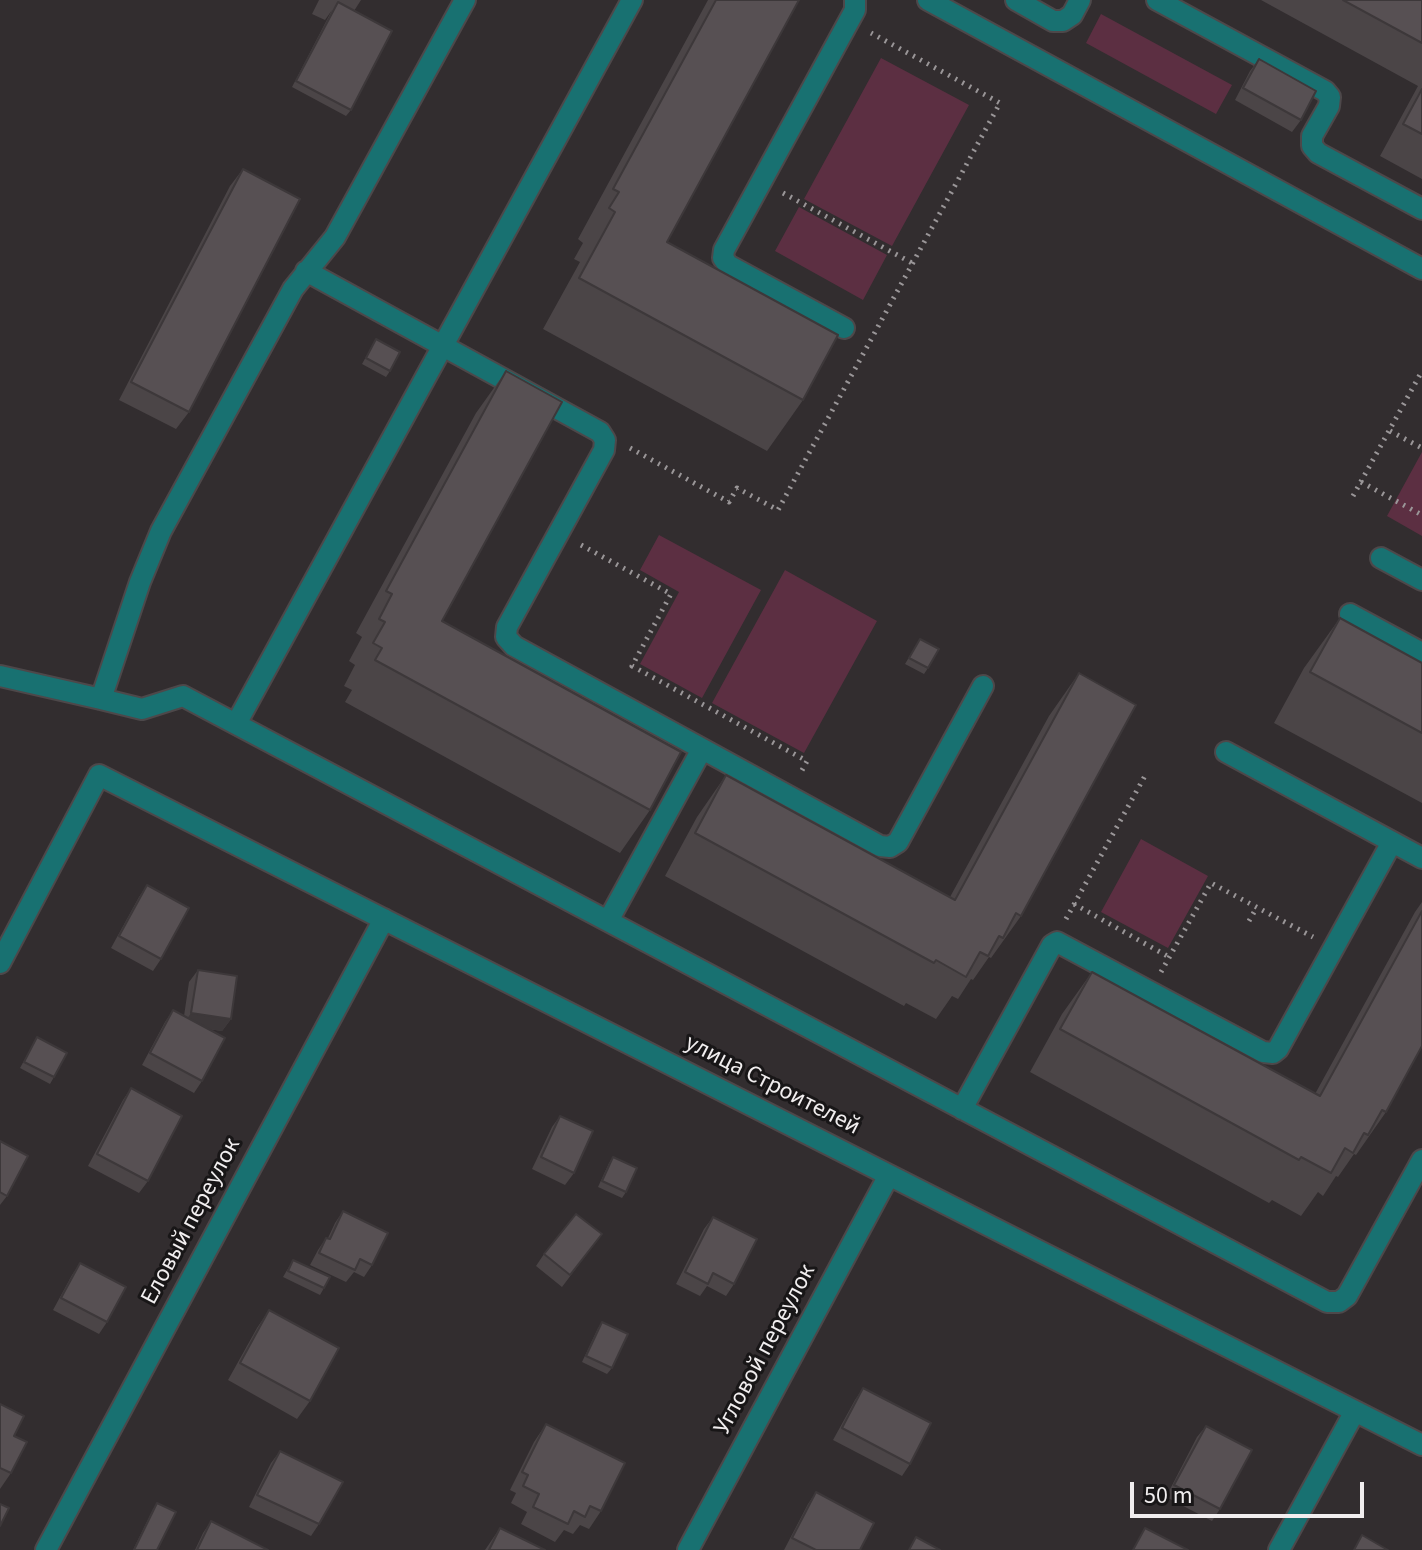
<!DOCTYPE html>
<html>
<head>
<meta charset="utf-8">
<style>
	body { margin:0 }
	#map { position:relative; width:1422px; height:1550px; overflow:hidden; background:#322d2f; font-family:"Source Sans 3",sans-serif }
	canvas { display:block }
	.scale { position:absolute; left:1130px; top:1482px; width:234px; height:36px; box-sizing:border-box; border:4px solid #f1eeef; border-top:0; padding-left:10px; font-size:24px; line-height:28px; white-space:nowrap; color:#f1eeef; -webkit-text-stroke:6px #181617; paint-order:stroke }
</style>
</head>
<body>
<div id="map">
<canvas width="1422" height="1550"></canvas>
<div class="scale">50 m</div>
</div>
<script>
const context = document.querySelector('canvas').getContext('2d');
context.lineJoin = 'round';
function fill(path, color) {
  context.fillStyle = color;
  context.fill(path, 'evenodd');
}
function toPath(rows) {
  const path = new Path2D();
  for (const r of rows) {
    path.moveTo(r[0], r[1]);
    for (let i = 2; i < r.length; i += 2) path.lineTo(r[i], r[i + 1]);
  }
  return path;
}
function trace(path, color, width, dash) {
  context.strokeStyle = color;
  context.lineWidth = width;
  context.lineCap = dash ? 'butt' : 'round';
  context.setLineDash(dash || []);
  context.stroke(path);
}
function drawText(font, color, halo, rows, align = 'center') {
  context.font = font + ' "Source Sans 3",sans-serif';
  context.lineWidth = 6;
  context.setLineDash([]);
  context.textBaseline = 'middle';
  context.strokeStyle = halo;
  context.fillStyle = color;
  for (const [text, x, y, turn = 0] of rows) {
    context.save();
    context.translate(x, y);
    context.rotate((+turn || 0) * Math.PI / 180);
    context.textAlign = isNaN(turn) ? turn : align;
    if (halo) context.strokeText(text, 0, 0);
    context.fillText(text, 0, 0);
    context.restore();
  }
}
fill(toPath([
	[1101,14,1232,85,1216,114,1086,43],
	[881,58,969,105,892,246,804,199],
	[799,207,887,255,863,300,775,251],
	[1422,452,1422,536,1387,516],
	[659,535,761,590,702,698,640,664,679,592,640,570],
	[785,570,877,621,804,753,712,703],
	[1141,839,1208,876,1168,948,1101,912]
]), '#5c2f42');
const minor = toPath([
	[465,0,335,237,293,289,161,531,140,582,101,699,142,709,183,696,1327,1302,1339,1302,1347,1296,1422,1160],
	[928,0,1422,269],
	[1016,0,1053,21,1063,21,1072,15,1080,0],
	[1157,0,1325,91,1330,97,1329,106,1312,136,1312,146,1318,153,1422,209],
	[306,271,600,432,605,440,604,450,507,627,506,637,514,646,880,846,890,847,898,842,983,686],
	[844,328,728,265,723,258,724,250,855,10,855,0],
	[1381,558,1422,580],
	[1350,614,1422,653],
	[0,676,101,699],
	[236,724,632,0],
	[1226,752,1422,858],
	[608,921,702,749],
	[0,963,99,775,1422,1445],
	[962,1109,1052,945,1057,942,1263,1052,1273,1053,1278,1049,1392,842],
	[46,1550,384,919],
	[688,1550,889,1175],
	[1279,1550,1355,1411]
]);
trace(minor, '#4d484a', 24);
trace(toPath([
	[783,193,912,263],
	[1390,431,1422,448],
	[630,448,729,502,737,488,778,510,1000,103,871,33],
	[1361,482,1422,515],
	[1353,496,1422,371],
	[581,545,671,594,632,666,807,761,800,774],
	[1074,904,1169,957],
	[1066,919,1146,774],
	[1249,921,1257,907],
	[1161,972,1211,883,1313,937]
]), '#9a9698', 5, [2, 6]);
trace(minor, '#187171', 20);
fill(toPath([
	[319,0,361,0,354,11,351,110,346,116,292,87,332,10,325,20,312,14],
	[708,0,799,0,667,242,803,400,767,451,543,329,580,262,574,259,583,243,578,239],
	[1261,0,1422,0,1422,179,1380,156,1418,86],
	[1259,59,1301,120,1292,132,1235,100,1250,71],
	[243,169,189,412,176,429,119,400,230,186],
	[376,339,390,371,386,377,362,364],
	[506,371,442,621,650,810,620,853,345,702,352,690,344,686,355,665,349,661,362,637,356,633,476,413],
	[1340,618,1422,663,1422,803,1274,723,1304,668],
	[920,639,928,668,924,674,905,664],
	[1079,673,1021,916,991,958,989,957,973,980,971,979,958,999,952,996,936,1019,906,1003,904,1006,665,876,697,817,726,775,950,897,1049,716],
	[147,885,161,959,153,971,111,948,139,897],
	[1422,902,1422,1046,1386,1112,1356,1155,1354,1154,1338,1177,1336,1176,1323,1196,1318,1192,1301,1216,1272,1200,1269,1203,1030,1072,1062,1014,1092,972,1315,1094,1415,912],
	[198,970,231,1019,222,1031,208,1029,202,1081,194,1093,142,1065,165,1022,173,1010,184,1016,189,982],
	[37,1037,54,1077,50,1084,20,1068],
	[131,1088,148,1181,139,1193,88,1166,123,1100],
	[560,1116,574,1173,565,1185,532,1169,552,1127],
	[0,1141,7,1196,0,1205],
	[613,1157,626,1192,622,1198,598,1187,609,1163],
	[343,1211,372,1265,364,1277,354,1272,346,1282,310,1265,318,1250,326,1238,328,1238,335,1223],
	[713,1217,734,1284,726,1296,707,1286,700,1296,676,1284,704,1229],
	[602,1234,562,1287,536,1266,544,1254],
	[293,1260,324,1288,320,1295,283,1277],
	[80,1263,107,1322,99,1334,53,1310,72,1275],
	[269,1310,310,1401,297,1419,228,1380,257,1328],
	[602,1322,612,1368,607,1374,582,1362,598,1328],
	[863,1388,910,1464,902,1476,833,1440,855,1400],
	[0,1404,14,1436,11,1473,0,1489],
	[546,1424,601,1511,589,1529,580,1525,573,1534,564,1530,555,1542,521,1524,527,1512,511,1503,516,1493,510,1490,534,1442],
	[1206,1426,1220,1509,1212,1521,1166,1497,1197,1437],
	[280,1451,319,1524,311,1536,249,1507,271,1463],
	[816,1492,860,1550,784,1550,808,1504],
	[157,1503,157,1550,133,1550,153,1509],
	[211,1521,268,1550,195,1550,203,1533],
	[500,1528,545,1550,485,1550]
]), '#4b4547');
fill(toPath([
	[191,1013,231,1019,222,1031,183,1025]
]), '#3d383a');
const building = toPath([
	[716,0,799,0,667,242,838,335,803,400,579,278,615,212,609,208,619,192,613,189,716,0],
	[1343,0,1422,0,1422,43,1343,0],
	[338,2,392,31,351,110,296,81,338,2],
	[1259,59,1316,91,1301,120,1243,88,1259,59],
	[1422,89,1422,134,1403,124,1422,89],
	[243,169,300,199,189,412,131,382,243,169],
	[376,339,400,352,390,371,366,358,376,339],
	[506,371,562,402,442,621,681,752,650,810,375,660,382,648,373,643,385,622,379,619,392,594,386,591,506,371],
	[1340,618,1422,663,1422,733,1310,672,1340,618],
	[920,639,939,649,928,668,909,658,920,639],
	[1079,673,1136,705,1021,916,1016,913,1003,938,999,936,988,956,980,952,966,977,936,960,934,963,695,833,726,775,955,900,1079,673],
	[147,885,189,908,161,959,119,936,147,885],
	[1422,911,1422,1046,1386,1112,1382,1110,1368,1135,1364,1133,1353,1153,1345,1148,1331,1173,1301,1157,1299,1160,1060,1029,1092,972,1320,1096,1422,911],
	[198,970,237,976,231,1019,191,1013,198,970],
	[173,1010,225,1038,202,1081,150,1053,173,1010],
	[37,1037,67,1053,54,1077,24,1062,37,1037],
	[131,1088,182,1116,148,1181,97,1154,131,1088],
	[560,1116,593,1131,574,1173,541,1157,560,1116],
	[0,1141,28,1156,7,1196,0,1192,0,1141],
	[613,1157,637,1168,626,1192,602,1181,613,1157],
	[343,1211,388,1233,372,1265,360,1259,355,1270,319,1253,326,1238,330,1239,343,1211],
	[576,1214,602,1234,570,1275,544,1254,576,1214],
	[713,1217,757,1239,734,1284,713,1273,708,1284,685,1272,713,1217],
	[293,1260,330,1277,324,1288,288,1271,293,1260],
	[80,1263,126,1287,107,1322,61,1298,80,1263],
	[269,1310,339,1348,310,1401,240,1363,269,1310],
	[602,1322,628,1334,612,1368,586,1356,602,1322],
	[863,1388,931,1423,910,1464,842,1428,863,1388],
	[0,1404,24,1416,14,1436,27,1442,11,1473,0,1468,0,1404],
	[546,1424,625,1463,601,1511,590,1506,585,1517,574,1511,568,1524,533,1507,539,1494,523,1486,528,1475,522,1472,546,1424],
	[1206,1426,1252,1450,1220,1509,1174,1485,1206,1426],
	[280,1451,343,1482,319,1524,257,1495,280,1451],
	[816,1492,874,1523,860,1550,816,1550,792,1538,816,1492],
	[157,1503,176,1512,157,1550,134,1550,157,1503],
	[0,1504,9,1508,0,1526,0,1504],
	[211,1521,268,1550,197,1550,211,1521],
	[500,1528,545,1550,489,1550,500,1528],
	[1145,1528,1188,1550,1133,1550,1145,1528],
	[1362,1535,1388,1550,1354,1550,1362,1535],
	[916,1537,940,1550,909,1550,916,1537]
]);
fill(building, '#575053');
trace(building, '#3d383a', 2);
drawText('24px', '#f1eeef', '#181617', [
	["улица Строителей",772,1086,27],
	["Еловый переулок",192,1222,-62],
	["Угловой переулок",766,1350,-62]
]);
</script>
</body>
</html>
